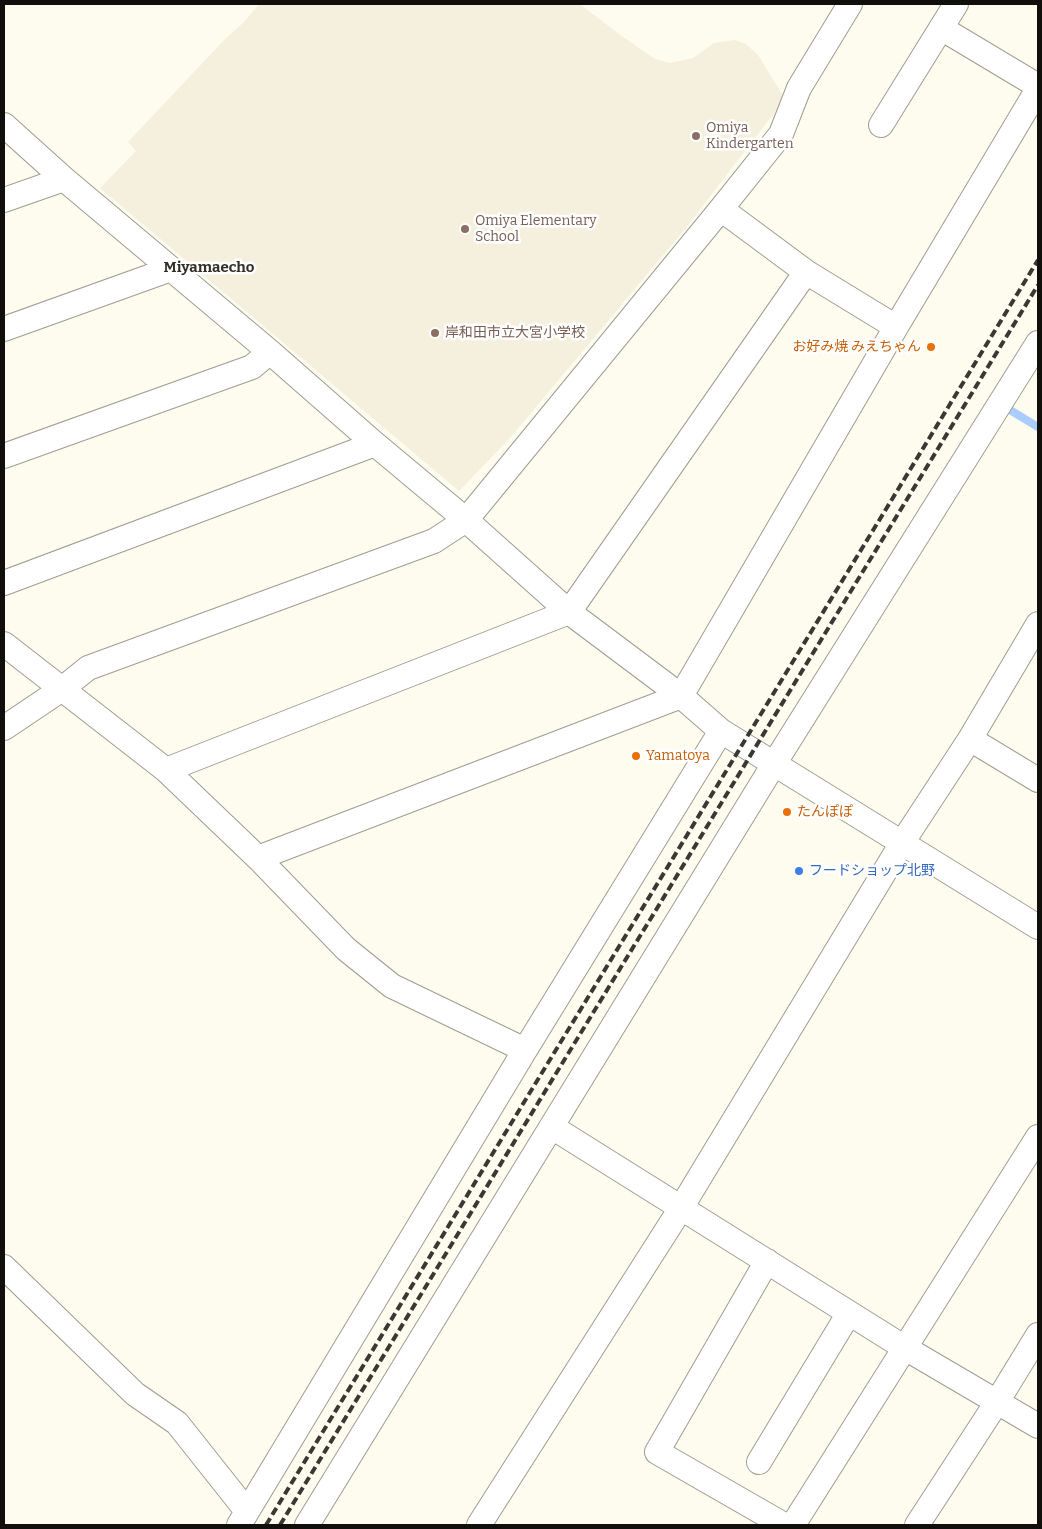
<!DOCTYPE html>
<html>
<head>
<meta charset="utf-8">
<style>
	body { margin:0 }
	#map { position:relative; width:1042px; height:1529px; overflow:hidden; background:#fefbef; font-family:Bitter,serif }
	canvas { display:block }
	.frame { position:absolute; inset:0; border:5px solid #100f0b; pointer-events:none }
</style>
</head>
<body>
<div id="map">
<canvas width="1042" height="1529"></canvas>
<div class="frame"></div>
</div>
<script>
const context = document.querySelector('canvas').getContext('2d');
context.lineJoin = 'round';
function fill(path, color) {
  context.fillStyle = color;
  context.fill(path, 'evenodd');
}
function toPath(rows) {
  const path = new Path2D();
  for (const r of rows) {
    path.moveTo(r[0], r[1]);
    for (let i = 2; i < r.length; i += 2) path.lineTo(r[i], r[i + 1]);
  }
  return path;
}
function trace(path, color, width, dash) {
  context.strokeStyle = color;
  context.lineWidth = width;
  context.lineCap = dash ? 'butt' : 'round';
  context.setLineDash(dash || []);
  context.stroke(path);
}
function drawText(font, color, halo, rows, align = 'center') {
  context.font = font + ' Bitter,"Noto Sans JP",serif';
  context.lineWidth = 5;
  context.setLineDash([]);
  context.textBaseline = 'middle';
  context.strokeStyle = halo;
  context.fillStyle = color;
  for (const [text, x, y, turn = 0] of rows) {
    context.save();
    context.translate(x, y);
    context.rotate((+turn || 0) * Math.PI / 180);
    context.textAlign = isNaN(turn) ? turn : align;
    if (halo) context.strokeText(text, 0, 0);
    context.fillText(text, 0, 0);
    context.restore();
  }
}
fill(toPath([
	[259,4,580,4,619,34,655,59,670,63,693,58,714,43,735,40,746,44,758,55,785,99,685,229,510,438,459,491,100,188,136,151,128,142,225,39,244,22]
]), '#f5f0dd');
trace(toPath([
	[1010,410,1038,427]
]), '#abcdfd', 8);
const minor = toPath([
	[941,28,1038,86],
	[4,125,64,179,270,352,375,444,466,520,569,612,681,696,721,731,1038,927],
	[881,125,956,4],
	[4,200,64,179],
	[721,209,806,272,896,327],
	[4,329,171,269],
	[4,456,252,367,270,352],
	[4,583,375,444],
	[4,644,166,770,258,858,346,949,392,986,525,1050],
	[4,728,62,689,88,668,434,541,466,520,721,209,781,134,799,88,850,4],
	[970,739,1038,780],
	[166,770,569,612,806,272],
	[258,858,681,696,896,327,1038,89],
	[552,1127,905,1348,1038,1426],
	[767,1261,657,1452,784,1525],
	[4,1267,135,1394,177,1423,246,1510],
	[759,1462,849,1313],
	[239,1525,525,1050,721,731],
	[307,1525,774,764,1038,343],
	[479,1525,681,1208,902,843,970,739,1038,624],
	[793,1525,1038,1137],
	[917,1525,997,1402,1038,1335]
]);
trace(minor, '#9f9c92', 26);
trace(minor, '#fff', 24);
trace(toPath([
	[266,1525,1038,260],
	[280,1525,1038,285]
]), '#3a3833', 4, [8, 4]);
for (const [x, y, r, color] of [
	[696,136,5,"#8d6e63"],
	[465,229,5,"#8d6e63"],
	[435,333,5,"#8d6e63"],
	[931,347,5,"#e8710a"],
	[636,756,5,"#e8710a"],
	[787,812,5,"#e8710a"],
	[799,871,5,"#3f7fe0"]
]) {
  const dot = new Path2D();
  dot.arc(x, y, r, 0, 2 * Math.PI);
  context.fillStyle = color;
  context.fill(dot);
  trace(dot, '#fff', 2);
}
drawText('14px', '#785e54', '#fff', [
	["Omiya",706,128],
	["Kindergarten",706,144],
	["Omiya Elementary",475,221],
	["School",475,237],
	["岸和田市立大宮小学校",445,333]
], 'left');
drawText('14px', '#c56008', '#fff', [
	["お好み焼 みえちゃん",921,347,"right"],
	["Yamatoya",646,756],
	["たんぽぽ",797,812]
], 'left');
drawText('14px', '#366cbe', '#fff', [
	["フードショップ北野",809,871]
], 'left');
drawText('bold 15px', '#322f27', '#fff', [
	["Miyamaecho",209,268]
]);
</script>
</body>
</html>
